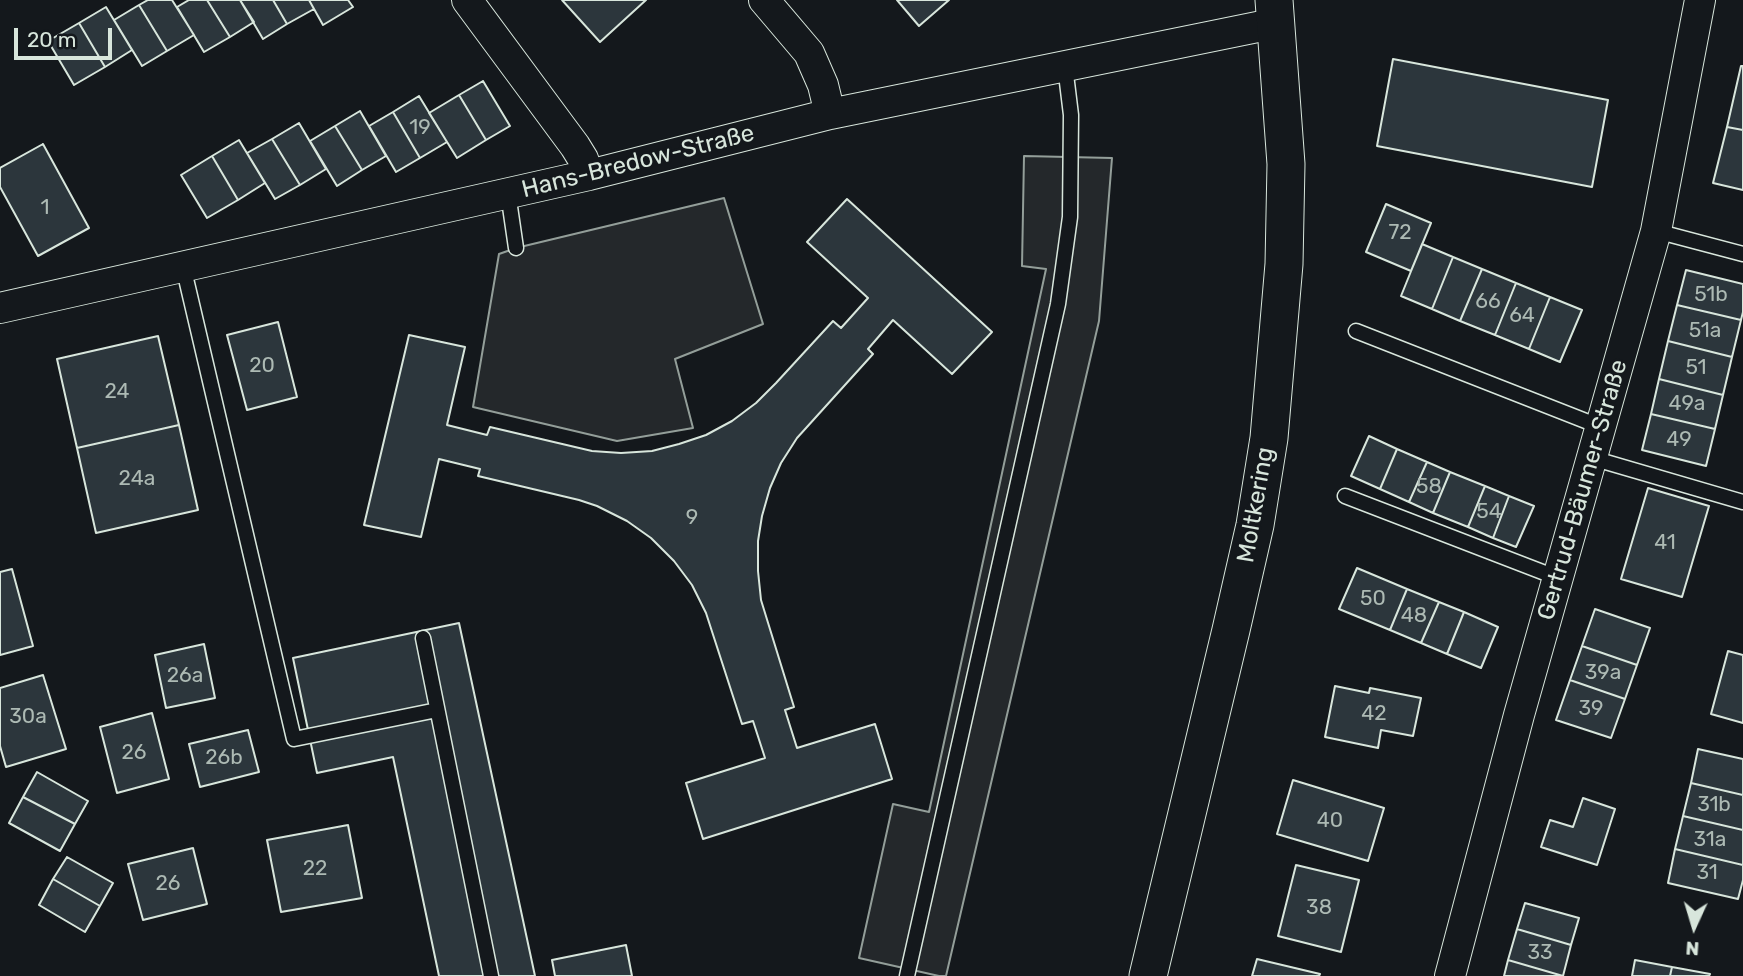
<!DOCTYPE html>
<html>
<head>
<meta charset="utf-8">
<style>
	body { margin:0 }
	#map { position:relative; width:1743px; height:976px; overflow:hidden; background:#14181c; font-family:Rubik,sans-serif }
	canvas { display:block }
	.north { position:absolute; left:1659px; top:892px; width:70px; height:70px; -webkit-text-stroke:5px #14181c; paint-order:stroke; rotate:184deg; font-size:19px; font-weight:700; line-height:28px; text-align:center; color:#d8e6dc }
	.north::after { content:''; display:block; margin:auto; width:24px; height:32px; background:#d8e6dc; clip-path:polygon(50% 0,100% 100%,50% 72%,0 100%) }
	.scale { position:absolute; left:14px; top:28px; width:98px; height:32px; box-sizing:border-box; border:4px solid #d8e6dc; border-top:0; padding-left:9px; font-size:21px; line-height:24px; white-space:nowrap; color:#d8e6dc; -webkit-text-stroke:5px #14181c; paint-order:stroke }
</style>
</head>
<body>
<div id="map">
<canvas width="1743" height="976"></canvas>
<div class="north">N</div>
<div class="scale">20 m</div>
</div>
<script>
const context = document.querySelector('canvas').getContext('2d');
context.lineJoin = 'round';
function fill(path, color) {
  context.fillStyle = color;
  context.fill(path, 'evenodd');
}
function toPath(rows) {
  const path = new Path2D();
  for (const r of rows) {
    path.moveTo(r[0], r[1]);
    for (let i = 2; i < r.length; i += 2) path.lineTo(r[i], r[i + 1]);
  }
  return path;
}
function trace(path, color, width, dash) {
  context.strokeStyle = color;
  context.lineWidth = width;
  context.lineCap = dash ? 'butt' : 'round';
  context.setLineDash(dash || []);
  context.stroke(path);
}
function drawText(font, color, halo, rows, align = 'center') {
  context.font = font + ' Rubik,sans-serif';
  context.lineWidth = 5;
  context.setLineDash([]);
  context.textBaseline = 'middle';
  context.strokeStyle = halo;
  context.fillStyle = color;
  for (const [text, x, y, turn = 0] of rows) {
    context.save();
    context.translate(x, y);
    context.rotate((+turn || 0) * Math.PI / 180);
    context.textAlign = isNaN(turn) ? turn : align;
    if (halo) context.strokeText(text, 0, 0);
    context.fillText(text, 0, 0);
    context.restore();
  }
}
const parking = toPath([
	[1024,156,1112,158,1099,321,946,976,939,976,859,958,893,804,929,812,1046,269,1022,266,1024,156],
	[724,198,763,324,675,359,693,428,617,441,473,407,499,254,516,248,724,198]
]);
fill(parking, '#24282b');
trace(parking, '#939e99', 2);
const building = toPath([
	[148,0,172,0,194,35,167,51,139,5,148,0],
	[189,0,207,0,230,37,204,52,177,7,189,0],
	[207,0,240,0,254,22,230,37,207,0],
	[240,0,273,0,287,24,263,39,240,0],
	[273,0,309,0,314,9,287,24,273,0],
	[309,0,348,0,353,7,323,25,309,0],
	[562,0,646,0,600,42,562,0],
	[897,0,949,0,919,26,897,0],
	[139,5,167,51,142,66,114,20,139,5],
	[106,7,132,50,105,67,79,23,106,7],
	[79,23,105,67,74,85,48,41,79,23],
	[1393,59,1608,100,1592,187,1377,146,1393,59],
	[1741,66,1743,66,1743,130,1727,127,1741,66],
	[483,81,510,126,486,140,459,95,483,81],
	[459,95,486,140,457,158,429,113,459,95],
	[419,96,447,142,420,158,393,112,419,96],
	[360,111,386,156,362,170,335,126,360,111],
	[393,112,420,158,396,172,369,126,393,112],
	[299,123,326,169,300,185,272,139,299,123],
	[335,126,362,170,337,186,310,141,335,126],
	[1727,127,1743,130,1743,190,1713,183,1727,127],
	[272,139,300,185,275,199,247,153,272,139],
	[239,140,265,183,238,200,212,156,239,140],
	[43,144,89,228,38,256,0,187,0,168,43,144],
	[212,156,238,200,207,218,181,175,212,156],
	[847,199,992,332,952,374,893,320,868,349,873,354,797,438,781,463,770,488,762,516,758,541,758,571,761,600,794,707,785,710,797,748,875,724,892,779,703,839,686,783,765,758,753,721,742,724,706,613,692,585,674,561,651,538,627,521,597,506,579,500,478,476,480,469,439,459,421,537,364,525,409,335,465,347,447,425,487,435,490,427,592,451,621,453,652,451,679,444,706,435,732,421,756,403,776,383,833,321,841,328,868,298,807,242,847,199],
	[1386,204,1431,223,1411,271,1366,252,1386,204],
	[1422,244,1453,257,1432,309,1401,296,1422,244],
	[1453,257,1482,269,1460,321,1432,309,1453,257],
	[1482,269,1516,283,1495,335,1460,321,1482,269],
	[1686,270,1743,284,1743,312,1741,320,1677,305,1686,270],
	[1516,283,1550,297,1529,349,1495,335,1516,283],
	[1550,297,1582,310,1560,362,1529,349,1550,297],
	[1677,305,1741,320,1732,357,1668,341,1677,305],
	[278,322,297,397,247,410,227,335,278,322],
	[158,336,179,425,77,448,57,359,158,336],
	[1668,341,1732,357,1723,395,1659,379,1668,341],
	[1659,379,1723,395,1715,429,1651,414,1659,379],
	[1651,414,1715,429,1706,466,1642,450,1651,414],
	[179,425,198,510,96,533,77,448,179,425],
	[1369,436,1397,449,1380,489,1351,476,1369,436],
	[1397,449,1427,462,1409,502,1380,489,1397,449],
	[1427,462,1450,472,1433,513,1409,502,1427,462],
	[1450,472,1485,486,1468,527,1433,513,1450,472],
	[1485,486,1509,496,1493,538,1468,527,1485,486],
	[1648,488,1709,506,1682,597,1621,579,1648,488],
	[1509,496,1534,506,1516,547,1493,538,1509,496],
	[1357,568,1407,589,1390,630,1339,609,1357,568],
	[12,569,33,646,0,655,0,572,12,569],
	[1407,589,1439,602,1421,643,1390,630,1407,589],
	[1439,602,1464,612,1447,654,1421,643,1439,602],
	[1595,609,1650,628,1637,665,1582,646,1595,609],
	[1464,612,1498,627,1481,668,1447,654,1464,612],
	[459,623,535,976,439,976,393,757,317,773,293,658,459,623],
	[204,644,215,698,166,708,155,655,204,644],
	[1582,646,1637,665,1625,699,1570,680,1582,646],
	[1728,651,1743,655,1743,723,1711,714,1728,651],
	[43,675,66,749,6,767,0,746,0,688,43,675],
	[1570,680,1625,699,1611,738,1556,720,1570,680],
	[1335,686,1369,693,1370,688,1421,698,1413,736,1381,730,1378,748,1325,737,1335,686],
	[152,713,169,779,117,793,100,727,152,713],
	[248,730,259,772,200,787,189,744,248,730],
	[1698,749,1743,759,1743,795,1691,783,1698,749],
	[37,772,88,801,75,824,23,797,37,772],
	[1293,780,1384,808,1368,861,1277,834,1293,780],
	[1691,783,1743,795,1743,830,1683,816,1691,783],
	[23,797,75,824,60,851,9,823,23,797],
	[1583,798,1615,809,1597,865,1541,847,1550,820,1573,827,1583,798],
	[1683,816,1743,830,1743,865,1675,849,1683,816],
	[348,825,362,898,281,912,267,840,348,825],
	[193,848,207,904,143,920,128,864,193,848],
	[1675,849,1743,865,1743,880,1738,899,1668,883,1675,849],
	[67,857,113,883,100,906,53,879,67,857],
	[1296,865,1359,880,1341,952,1278,936,1296,865],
	[53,879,100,906,85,932,39,905,53,879],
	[1525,903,1579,918,1571,945,1517,929,1525,903],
	[1517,929,1571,945,1563,976,1508,960,1517,929],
	[626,945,632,976,555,976,552,960,626,945],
	[1257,959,1320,974,1319,976,1252,976,1257,959],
	[1508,960,1563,976,1504,976,1508,960],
	[1635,960,1672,967,1670,976,1632,976,1635,960],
	[1672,967,1710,974,1709,976,1670,976,1672,967]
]);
fill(building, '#2c363c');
trace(building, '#d8e6dc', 2);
const service = toPath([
	[508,193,516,248],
	[1656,231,1743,254],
	[183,266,294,739,437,710],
	[1356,331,1601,427],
	[1592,458,1743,502],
	[1345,496,1558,578],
	[423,638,491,976],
	[907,976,1058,304,1070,217,1071,115,1065,66]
]);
const minor = toPath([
	[467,0,575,146,583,159,589,175],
	[764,0,809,53,823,85,830,114],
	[0,308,589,175,830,114,1277,23],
	[1450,976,1519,715,1656,231,1700,0]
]);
const tertiary = toPath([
	[1148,976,1231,630,1255,525,1269,438,1284,264,1286,164,1274,0]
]);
trace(service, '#d8e6dc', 17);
trace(minor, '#d8e6dc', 32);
trace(tertiary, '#d8e6dc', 39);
trace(service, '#14181c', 14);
trace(minor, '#14181c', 30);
trace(tertiary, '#14181c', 37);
drawText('21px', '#adbab4', null, [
	["19",420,128],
	["1",45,208],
	["72",1400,233],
	["51b",1711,295],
	["66",1488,302],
	["64",1522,316],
	["51a",1705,331],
	["20",262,366],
	["51",1696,368],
	["24",117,392],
	["49a",1687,404],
	["49",1679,440],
	["24a",137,479],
	["58",1429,487],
	["54",1489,512],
	["9",692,518],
	["41",1665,543],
	["50",1373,599],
	["48",1414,616],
	["39a",1603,673],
	["26a",185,676],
	["39",1591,709],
	["42",1374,714],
	["30a",28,717],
	["26",134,753],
	["26b",224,758],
	["31b",1714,805],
	["40",1330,821],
	["31a",1710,840],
	["22",315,869],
	["31",1707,873],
	["26",168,884],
	["38",1319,908],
	["33",1540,953]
]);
drawText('24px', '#d8e6dc', '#14181c', [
	["Hans-Bredow-Straße",638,162,-14],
	["Gertrud-Bäumer-Straße",1583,490,-74],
	["Moltkering",1256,505,-80]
]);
</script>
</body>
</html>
